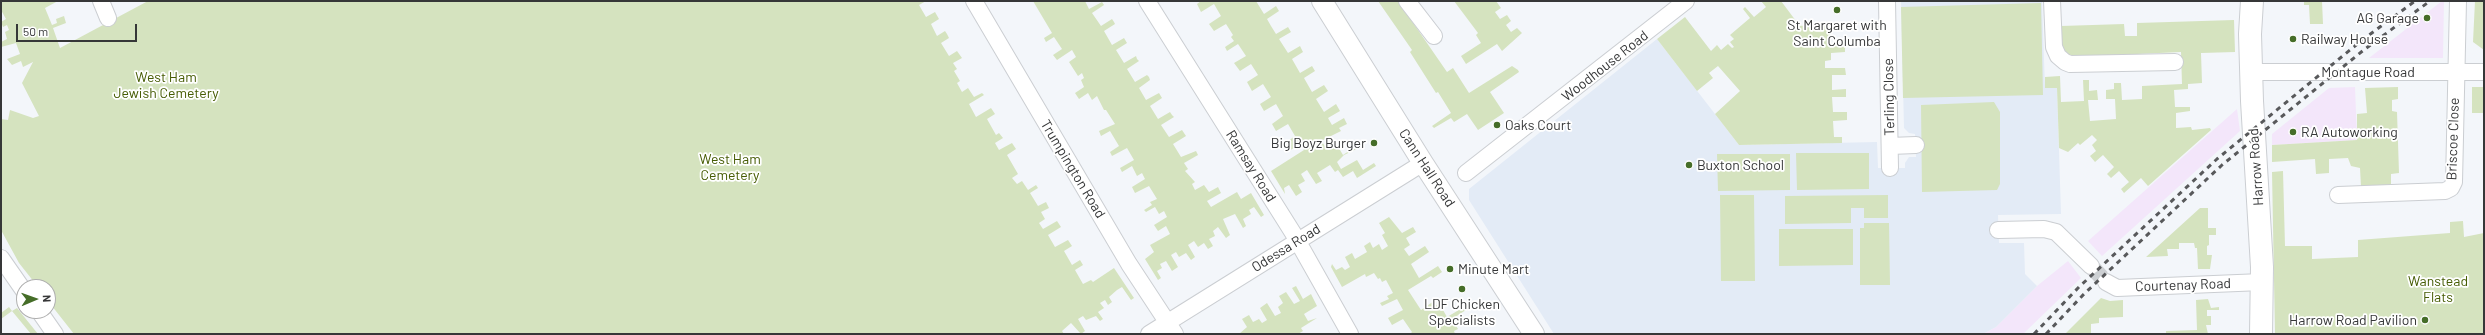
<!DOCTYPE html>
<html>
<head>
<meta charset="utf-8">
<style>
	body { margin:0 }
	#map { position:relative; width:2485px; height:335px; overflow:hidden; background:#f3f6fa; font-family:Barlow,sans-serif }
	canvas { display:block }
	.frame { position:absolute; inset:0; border:2px solid #363738; pointer-events:none }
	.north { position:absolute; left:16px; top:279px; width:40px; height:40px; box-sizing:border-box; background:#fff; border:1px solid #afafaf; border-radius:50%; rotate:88deg; font-size:11px; font-weight:700; line-height:16px; text-align:center; color:#363738 }
	.north::after { content:''; display:block; margin:auto; width:14px; height:18px; background:#456d28; clip-path:polygon(50% 0,100% 100%,50% 72%,0 100%) }
	.scale { position:absolute; left:16px; top:24px; width:121px; height:18px; box-sizing:border-box; border:2px solid #363738; border-top:0; padding-left:5px; font-size:12px; line-height:14px; white-space:nowrap; color:#363738; -webkit-text-stroke:3px #fff; paint-order:stroke }
</style>
</head>
<body>
<div id="map">
<canvas width="2485" height="335"></canvas>
<div class="frame"></div>
<div class="north">N</div>
<div class="scale">50 m</div>
</div>
<script>
const context = document.querySelector('canvas').getContext('2d');
context.lineJoin = 'round';
function fill(path, color) {
  context.fillStyle = color;
  context.fill(path, 'evenodd');
}
function toPath(rows) {
  const path = new Path2D();
  for (const r of rows) {
    path.moveTo(r[0], r[1]);
    for (let i = 2; i < r.length; i += 2) path.lineTo(r[i], r[i + 1]);
  }
  return path;
}
function trace(path, color, width, dash) {
  context.strokeStyle = color;
  context.lineWidth = width;
  context.lineCap = dash ? 'butt' : 'round';
  context.setLineDash(dash || []);
  context.stroke(path);
}
function drawText(font, color, halo, rows, align = 'center') {
  context.font = font + ' Barlow,sans-serif';
  context.lineWidth = 3.5;
  context.setLineDash([]);
  context.textBaseline = 'middle';
  context.strokeStyle = halo;
  context.fillStyle = color;
  for (const [text, x, y, turn = 0] of rows) {
    context.save();
    context.translate(x, y);
    context.rotate((+turn || 0) * Math.PI / 180);
    context.textAlign = isNaN(turn) ? turn : align;
    if (halo) context.strokeText(text, 0, 0);
    context.fillText(text, 0, 0);
    context.restore();
  }
}
fill(toPath([
	[2442,1,2444,1,2443,58,2369,58],
	[2355,87,2357,140,2272,145,2272,134,2329,88],
	[2237,109,2240,131,2102,256,2088,241],
	[2068,261,2081,278,2023,334,1983,334,1996,327,2037,286]
]), '#f3e6fa');
fill(toPath([
	[1901,1,2042,1,2045,88,2057,88,2061,214,1998,215,1999,243,2024,243,2025,274,2037,286,1996,327,1983,334,1554,334,1469,200,1469,189,1657,39,1739,145,1877,142,1878,168,1905,168,1905,163,1909,157,1916,157,1915,134,1909,133,1904,128]
]), '#e3ebf6');
fill(toPath([
	[1,1,58,1,45,8,52,25,57,23,56,19,64,16,66,23,53,28,60,48,148,1,926,1,919,5,926,17,935,12,939,19,931,24,937,36,945,31,947,34,949,38,941,43,949,56,957,51,962,58,953,63,957,69,954,71,960,81,957,83,962,92,968,88,974,97,982,93,984,95,969,104,976,117,991,108,995,114,987,119,996,135,999,133,1003,138,995,143,999,150,1012,143,1016,149,1007,155,1018,174,1012,178,1017,184,1022,181,1028,190,1036,185,1038,188,1030,193,1038,206,1046,202,1049,208,1041,212,1045,219,1039,223,1043,229,1057,221,1061,227,1048,235,1055,247,1068,240,1072,246,1064,251,1072,265,1080,260,1083,265,1075,270,1083,284,1091,280,1093,282,1114,268,1134,298,1131,300,1122,287,1117,290,1109,297,1112,302,1108,305,1105,300,1100,303,1104,308,1098,312,1103,319,1100,321,1096,316,1086,320,1083,316,1078,319,1085,331,1081,334,1071,323,1062,331,1064,334,74,334,48,301,48,287,38,287,19,263,1,230,1,119,8,120,10,110,33,118,39,116,22,83,33,62,23,67,21,61,12,65,7,59,20,54,16,43,1,47,1,42,7,39,5,32,9,30,7,25,3,27,1,22,6,19,1,10],
	[1033,1,1085,1,1089,9,1102,2,1104,5,1092,13,1101,26,1112,19,1114,22,1115,24,1104,31,1112,45,1124,38,1127,43,1116,50,1124,63,1136,56,1137,59,1139,61,1127,69,1135,82,1147,75,1149,77,1150,80,1139,88,1146,100,1159,93,1162,98,1150,106,1158,119,1170,112,1172,115,1174,117,1161,125,1169,137,1182,130,1186,136,1173,144,1181,157,1196,151,1198,155,1184,163,1188,169,1185,171,1195,182,1192,184,1195,190,1204,185,1209,192,1218,187,1221,193,1207,201,1211,207,1237,192,1241,199,1251,193,1264,215,1261,217,1254,207,1249,210,1251,214,1243,219,1246,226,1243,228,1235,214,1223,219,1230,235,1226,238,1218,227,1213,231,1215,236,1209,239,1213,246,1208,249,1204,243,1198,247,1194,241,1188,245,1195,257,1191,260,1186,253,1179,257,1176,252,1171,255,1178,267,1172,271,1166,261,1160,264,1162,268,1157,271,1161,278,1158,280,1145,259,1154,252,1150,245,1170,234,1166,226,1158,231,1154,225,1167,217,1164,211,1159,214,1155,207,1146,212,1144,210,1152,205,1150,202,1157,199,1149,186,1135,193,1132,187,1145,179,1142,173,1137,176,1132,166,1122,172,1120,168,1134,160,1127,148,1112,156,1110,152,1119,146,1110,131,1101,136,1099,131,1115,124,1106,110,1104,110,1097,96,1092,100,1088,93,1079,99,1075,93,1084,87,1081,80,1084,78,1082,73,1078,76,1069,62,1076,57,1072,50,1057,60,1053,55,1062,49,1054,37,1046,42,1044,38,1052,33],
	[1201,1,1256,1,1264,14,1276,6,1279,11,1267,19,1271,26,1276,34,1288,27,1291,32,1279,39,1288,53,1300,46,1303,52,1292,59,1300,73,1312,66,1315,71,1304,78,1312,92,1324,85,1328,91,1316,99,1324,112,1336,104,1340,111,1328,118,1332,125,1344,118,1347,124,1339,128,1341,131,1321,141,1328,150,1337,145,1343,155,1361,143,1363,146,1344,155,1337,162,1341,169,1357,160,1363,170,1374,163,1376,166,1357,178,1353,171,1343,177,1338,170,1335,172,1330,165,1317,173,1322,181,1316,184,1307,170,1301,174,1305,181,1298,185,1302,192,1296,196,1289,185,1284,188,1285,194,1271,171,1304,150,1300,144,1289,151,1284,144,1295,136,1288,124,1276,131,1272,124,1283,116,1276,104,1264,111,1260,104,1271,97,1263,84,1252,91,1247,82,1258,75,1251,64,1240,71,1234,63,1246,56,1238,44,1227,51,1225,47,1234,41,1231,37,1233,35,1226,24,1214,31,1209,24,1221,16,1214,4,1201,12,1197,4],
	[1378,1,1398,1,1447,72,1453,68,1469,93,1512,66,1518,70,1519,72,1490,92,1504,113,1478,130,1467,114,1454,122,1451,118,1434,128,1432,126,1451,113,1438,92,1436,93,1410,52,1412,50],
	[1454,1,1496,1,1501,8,1495,12,1500,19,1507,15,1511,21,1506,25,1511,32,1517,28,1522,33,1502,51,1497,44,1466,64,1461,56,1481,43,1476,35,1478,33],
	[1761,1,1781,1,1796,21,1797,26,1864,23,1844,25,1844,30,1830,31,1831,46,1845,45,1845,52,1831,53,1831,60,1825,61,1825,68,1845,68,1846,75,1832,75,1832,90,1846,89,1846,97,1832,97,1833,112,1847,112,1847,120,1833,121,1834,137,1842,137,1842,143,1739,145,1715,114,1740,91,1718,66,1709,73,1713,78,1697,91,1657,39,1685,17,1711,51,1717,45,1721,50,1728,44,1732,48,1734,47,1730,42,1734,39,1730,35,1750,18,1743,9,1745,7,1754,17,1766,7],
	[2304,1,2322,1,2323,24,2310,24,2309,5,2304,5],
	[2475,1,2484,1,2484,50,2473,42],
	[2041,3,2043,95,1903,98,1901,7],
	[2234,20,2235,52,2201,53,2202,83,2188,84,2188,89,2174,90,2175,107,2190,107,2190,111,2176,113,2176,128,2191,127,2192,130,2210,128,2211,130,2148,186,2141,178,2124,193,2121,189,2129,182,2119,171,2111,178,2107,174,2114,167,2103,155,2095,162,2090,156,2096,151,2092,145,2097,140,2092,135,2080,145,2078,143,2068,152,2059,148,2057,88,2045,88,2045,77,2060,76,2061,102,2084,101,2083,80,2089,80,2089,91,2097,90,2098,100,2088,100,2090,121,2116,119,2115,99,2106,99,2106,90,2114,89,2114,83,2121,83,2122,100,2142,99,2142,86,2182,84,2181,52,2072,57,2065,52,2062,47,2061,26,2124,24,2125,36,2137,36,2137,23],
	[2398,87,2398,99,2392,100,2392,111,2397,112,2399,173,2391,174,2391,186,2361,187,2360,168,2351,166,2348,158,2329,159,2329,173,2316,174,2315,159,2272,162,2272,145,2357,140,2357,114,2367,113,2365,88],
	[2472,87,2484,87,2484,113,2472,113],
	[1994,102,2000,112,2000,184,1997,190,1922,192,1921,105],
	[1796,153,1869,153,1869,189,1797,190],
	[1717,154,1790,154,1790,190,1718,191],
	[2283,171,2285,246,2312,246,2312,259,2358,257,2358,240,2450,233,2450,222,2463,221,2464,237,2484,233,2484,334,2275,334,2272,172],
	[1720,195,1754,195,1755,281,1721,281],
	[1888,195,1888,218,1864,218,1864,208,1851,208,1851,223,1785,224,1785,196],
	[2200,208,2208,208,2208,228,2216,228,2216,235,2209,235,2209,245,2207,246,2207,255,2212,255,2210,269,2198,269,2197,248,2195,248,2194,243,2179,243,2179,249,2167,249,2168,256,2146,257],
	[1389,217,1402,233,1413,227,1416,232,1406,238,1410,245,1404,249,1409,256,1425,246,1429,252,1411,264,1419,278,1438,266,1442,272,1433,278,1431,276,1408,290,1421,310,1434,301,1440,311,1443,310,1447,317,1464,307,1466,310,1452,319,1458,329,1454,331,1455,334,1410,334,1412,332,1403,319,1392,325,1388,318,1403,310,1397,299,1382,306,1380,303,1389,299,1387,296,1393,293,1386,280,1382,282,1380,278,1378,279,1374,273,1366,277,1365,274,1342,287,1331,267,1332,264,1336,270,1342,267,1345,270,1350,267,1345,257,1352,253,1355,259,1367,252,1364,246,1370,242,1373,248,1379,244,1382,250,1388,246,1382,235,1385,233,1379,223],
	[1864,223,1889,223,1890,285,1860,285,1860,228,1864,228],
	[1779,229,1853,229,1853,265,1779,266],
	[1296,286,1303,299,1311,294,1317,306,1304,314,1308,321,1317,318,1301,328,1303,331,1298,334,1239,334,1247,327,1242,319,1249,315,1253,322,1259,319,1262,323,1267,320,1260,308,1267,303,1275,316,1281,313,1278,307,1283,303,1279,296,1286,292,1294,304,1300,301,1292,288],
	[2101,298,2110,301,2123,300,2123,317,2099,318,2099,323,2091,324,2091,333,2065,334],
	[2208,299,2211,308,2219,307,2219,310,2207,310,2207,316,2211,316,2211,325,2206,325,2208,334,2166,334,2166,331,2197,330,2196,300],
	[9,307,12,311,17,308,38,334,31,334,12,311,1,319,1,313]
]), '#d5e3bf');
trace(toPath([
	[2091,266,2106,282]
]), '#cdd0d3', 16, [16, 8]);
const minor = toPath([
	[101,1,108,18],
	[974,1,1129,264,1175,334],
	[1147,1,1293,233,1350,334],
	[1407,1,1434,36],
	[1887,1,1890,168],
	[2052,1,2054,47,2058,56,2065,62,2070,64,2175,62],
	[2252,72,2484,72],
	[1890,146,1916,145],
	[1466,173,1686,1],
	[2338,195,2445,191,2451,188,2454,182,2458,1],
	[1998,230,2044,229,2056,232,2091,266],
	[1,258,24,291],
	[2106,282,2117,288,2262,282],
	[39,311,55,334],
	[1149,334,1423,163]
]);
const tertiary = toPath([
	[1322,1,1423,163,1534,334]
]);
const secondary = toPath([
	[2252,1,2250,34,2252,101,2262,267,2261,334]
]);
trace(minor, '#cbced2', 18);
trace(tertiary, '#cbced2', 22);
trace(secondary, '#cbced2', 24);
trace(minor, '#fff', 16);
trace(tertiary, '#fff', 20);
trace(secondary, '#fff', 22);
trace(toPath([
	[2034,334,2079,287,2217,159,2361,41,2415,1],
	[2046,334,2084,294,2222,165,2365,49,2430,1]
]), '#58595b', 3, [5, 5]);
for (const [x, y, r, color] of [
	[1837,10,4,"#456d28"],
	[2427,18,4,"#456d28"],
	[2293,39,4,"#456d28"],
	[1497,125,4,"#456d28"],
	[2293,132,4,"#456d28"],
	[1374,143,4,"#456d28"],
	[1689,165,4,"#456d28"],
	[1450,269,4,"#456d28"],
	[1462,289,4,"#456d28"],
	[2425,320,4,"#456d28"]
]) {
  const dot = new Path2D();
  dot.arc(x, y, r, 0, 2 * Math.PI);
  context.fillStyle = color;
  context.fill(dot);
  trace(dot, '#fff', 1.5);
}
drawText('14px', '#363738', '#fff', [
	["AG Garage",2419,18,"right"],
	["St Margaret with",1837,25,"center"],
	["Saint Columba",1837,41,"center"],
	["Railway House",2301,39],
	["Oaks Court",1505,125],
	["RA Autoworking",2301,132],
	["Big Boyz Burger",1366,143,"right"],
	["Buxton School",1697,165],
	["Minute Mart",1458,269],
	["LDF Chicken",1462,304,"center"],
	["Specialists",1462,320,"center"],
	["Harrow Road Pavilion",2417,320,"right"]
], 'left');
drawText('14px', '#363738', '#fff', [
	["Woodhouse Road",1605,66,-38],
	["Montague Road",2368,72],
	["Terling Close",1889,97,-91],
	["Briscoe Close",2453,139,-88],
	["Ramsay Road",1251,166,58],
	["Harrow Road",2256,167,-94],
	["Cann Hall Road",1427,168,57],
	["Trumpington Road",1073,169,59],
	["Odessa Road",1286,248,-32],
	["Courtenay Road",2183,285,-2]
]);
drawText('14px', '#465c04', '#fff', [
	["West Ham",166,77],
	["Jewish Cemetery",166,93],
	["West Ham",730,159],
	["Cemetery",730,175],
	["Wanstead",2438,281],
	["Flats",2438,297]
]);
</script>
</body>
</html>
